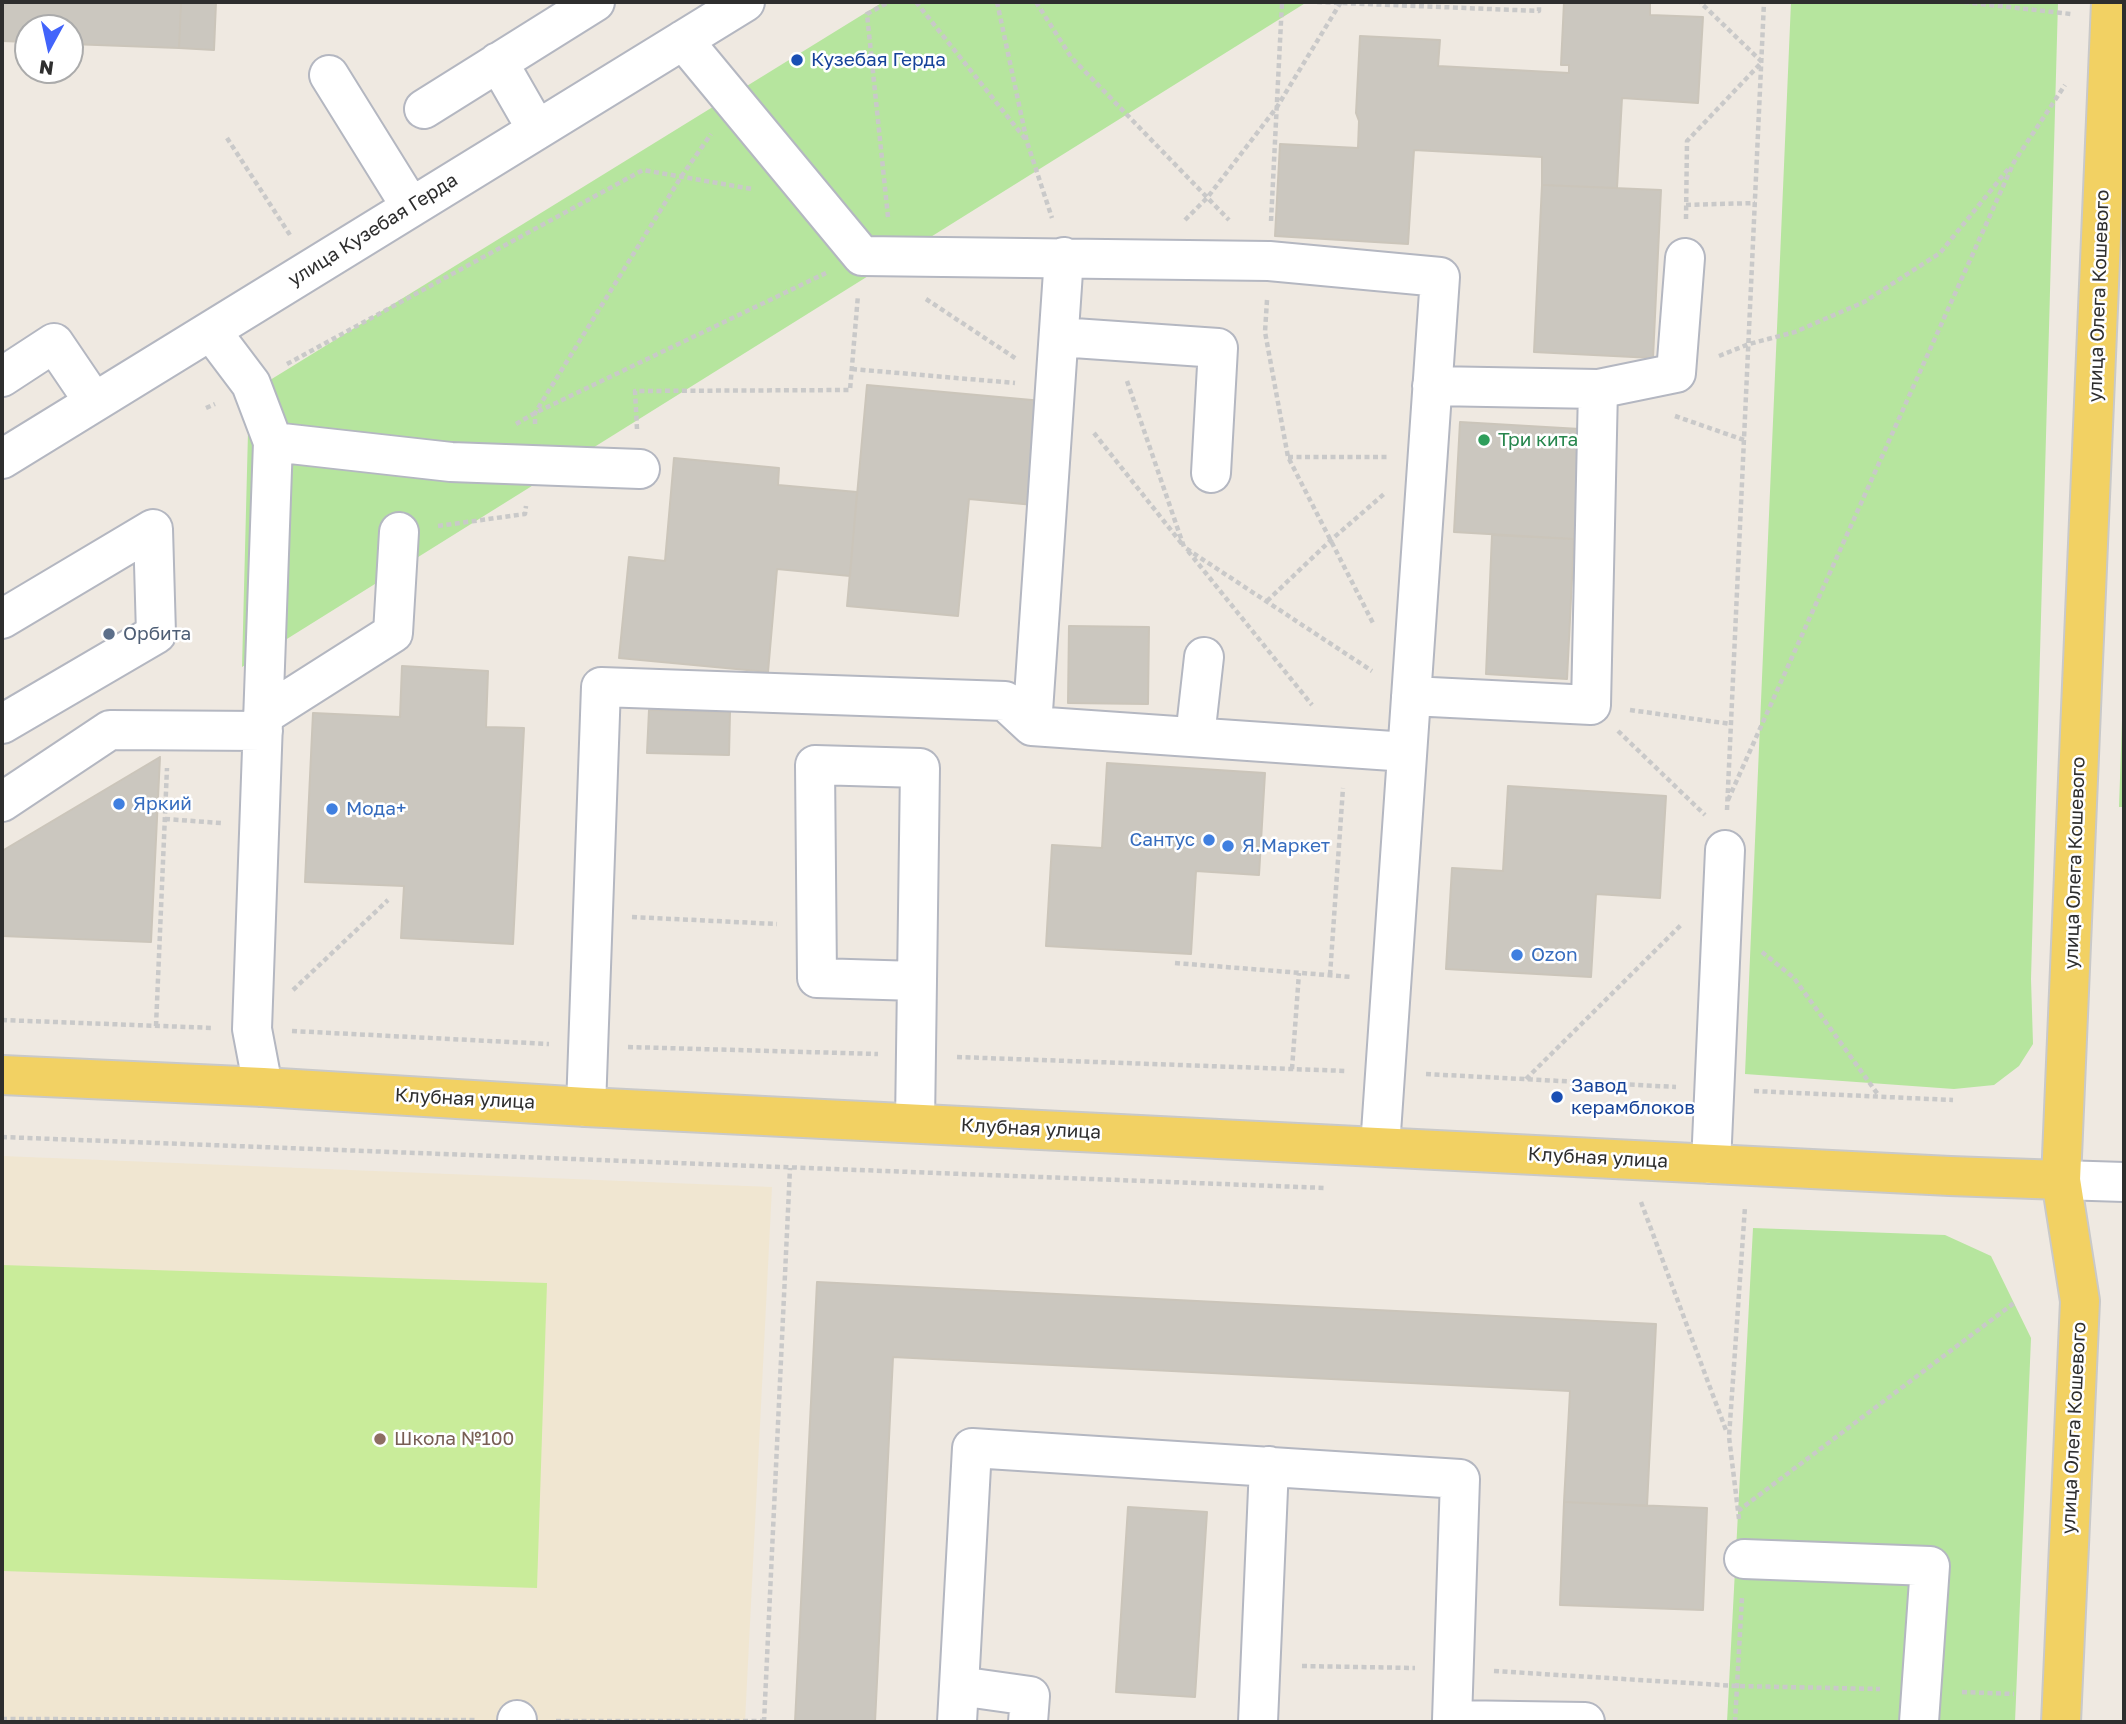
<!DOCTYPE html>
<html>
<head>
<meta charset="utf-8">
<style>
	body { margin:0 }
	#map { position:relative; width:2126px; height:1724px; overflow:hidden; background:#efe9e1; font-family:"Golos Text",sans-serif }
	canvas { display:block }
	.frame { position:absolute; inset:0; border:4px solid #2e2e2e; pointer-events:none }
	.north { position:absolute; left:14px; top:14px; width:70px; height:70px; box-sizing:border-box; background:#fff; border:2px solid #ababab; border-radius:50%; rotate:188deg; font-size:19px; font-weight:700; line-height:28px; text-align:center; color:#2e2e2e }
	.north::after { content:''; display:block; margin:auto; width:24px; height:32px; background:#4264fb; clip-path:polygon(50% 0,100% 100%,50% 72%,0 100%) }
</style>
</head>
<body>
<div id="map">
<canvas width="2126" height="1724"></canvas>
<div class="frame"></div>
<div class="north">N</div>
</div>
<script>
const context = document.querySelector('canvas').getContext('2d');
context.lineJoin = 'round';
function fill(path, color) {
  context.fillStyle = color;
  context.fill(path, 'evenodd');
}
function toPath(rows) {
  const path = new Path2D();
  for (const r of rows) {
    path.moveTo(r[0], r[1]);
    for (let i = 2; i < r.length; i += 2) path.lineTo(r[i], r[i + 1]);
  }
  return path;
}
function trace(path, color, width, dash) {
  context.strokeStyle = color;
  context.lineWidth = width;
  context.lineCap = dash ? 'butt' : 'round';
  context.setLineDash(dash || []);
  context.stroke(path);
}
function drawText(font, color, halo, rows, align = 'center') {
  context.font = font + ' "Golos Text",sans-serif';
  context.lineWidth = 5;
  context.setLineDash([]);
  context.textBaseline = 'middle';
  context.strokeStyle = halo;
  context.fillStyle = color;
  for (const [text, x, y, turn = 0] of rows) {
    context.save();
    context.translate(x, y);
    context.rotate((+turn || 0) * Math.PI / 180);
    context.textAlign = isNaN(turn) ? turn : align;
    if (halo) context.strokeText(text, 0, 0);
    context.fillText(text, 0, 0);
    context.restore();
  }
}
fill(toPath([
	[2,1156,772,1187,745,1722,2,1722]
]), '#f0e6d1');
fill(toPath([
	[883,2,1307,2,242,667,249,393],
	[1791,2,2058,2,2031,979,2033,1044,2019,1066,1994,1085,1954,1089,1745,1074],
	[2124,662,2124,807,2119,807],
	[1753,1228,1945,1235,1991,1256,2031,1338,2015,1722,1727,1722]
]), '#b6e59e');
fill(toPath([
	[2,1265,547,1283,537,1588,2,1571]
]), '#c9ec9a');
const building = toPath([
	[2,2,181,2,179,48,70,44,70,28,28,28,28,42,2,41,2,2],
	[181,2,216,2,214,50,179,48,181,2],
	[1564,2,1650,2,1650,15,1703,17,1698,103,1622,98,1617,188,1542,185,1542,157,1414,150,1408,244,1275,236,1280,144,1358,148,1359,121,1356,113,1360,36,1440,40,1438,66,1569,73,1569,65,1561,65,1564,2],
	[1542,185,1661,190,1653,358,1534,352,1542,185],
	[867,385,1043,401,1034,505,969,499,958,616,847,606,867,385],
	[1460,422,1580,429,1574,539,1454,532,1460,422],
	[674,458,779,468,778,485,857,492,850,576,777,569,768,672,619,658,629,557,665,561,674,458],
	[1492,535,1574,539,1567,679,1486,674,1492,535],
	[1069,626,1149,627,1148,704,1068,703,1069,626],
	[402,666,488,671,486,727,524,728,513,944,401,938,404,886,305,882,313,713,400,717,402,666],
	[649,710,730,712,729,755,647,753,649,710],
	[160,757,151,942,2,936,2,851,160,757],
	[1107,763,1265,773,1259,875,1196,871,1191,954,1046,946,1052,845,1102,848,1107,763],
	[1508,786,1666,796,1660,898,1596,894,1591,977,1446,969,1452,868,1503,871,1508,786],
	[817,1282,1656,1324,1647,1506,1564,1502,1570,1391,893,1357,875,1722,795,1722,817,1282],
	[1564,1502,1707,1508,1703,1610,1560,1605,1564,1502],
	[1128,1507,1207,1512,1195,1697,1116,1692,1128,1507]
]);
fill(building, '#cbc7bf');
trace(building, '#cbc5ba', 2);
const minor = toPath([
	[683,40,862,256,1269,261,1440,277,1380,1147],
	[498,62,537,130],
	[329,75,411,207],
	[424,109,595,2],
	[211,331,251,384,273,442,252,1029,263,1087],
	[1059,337,1218,348,1211,473],
	[2,377,54,343,94,402],
	[1598,389,1676,373,1685,258],
	[273,442,451,462,640,469],
	[2,459,745,2],
	[2,619,153,529,156,634,2,724],
	[1411,696,1591,705,1598,389,1432,386],
	[264,715,393,633,399,532],
	[1032,726,1064,257],
	[1195,737,1204,657],
	[2,802,110,730,263,731],
	[586,1107,601,687,1005,701,1032,726,1407,752],
	[915,1123,920,768,815,765,817,978,917,981],
	[1711,1164,1725,850],
	[2061,1180,2124,1182],
	[1744,1559,1930,1566,1919,1722],
	[517,1722,517,1720],
	[957,1722,959,1686],
	[1028,1722,1030,1696,959,1686,972,1448,1460,1479,1452,1720,1585,1722],
	[1258,1722,1269,1466]
]);
const major = toPath([
	[2,1075,263,1087,586,1107,1950,1176,2061,1180],
	[2061,1722,2080,1301,2061,1180,2111,2]
]);
trace(minor, '#b4b7c1', 42);
trace(major, '#c9c9c9', 42);
trace(toPath([
	[916,2,1027,141],
	[997,2,1027,142,1052,218],
	[1036,2,1071,57,1229,220],
	[1317,2,1539,11,1539,2],
	[1964,2,2071,14],
	[227,138,290,235],
	[1686,205,1755,203],
	[888,217,867,14,889,2],
	[1686,219,1687,141,1762,62,1700,2],
	[1185,220,1207,198,1277,107,1341,2],
	[1271,221,1282,2],
	[926,299,1018,360],
	[1267,300,1265,332,1288,457,1374,625],
	[1719,356,1749,344,1795,332,1864,302,1940,253,2009,168],
	[287,364,643,170,752,189],
	[852,369,1015,383],
	[1127,381,1184,547,1372,671],
	[206,408,215,404],
	[1675,416,1744,440],
	[516,424,535,413,826,273],
	[535,424,535,413,681,177,711,134],
	[637,429,635,391,850,390,858,295],
	[1094,433,1182,544],
	[1288,457,1388,457],
	[438,526,525,514,526,506],
	[1188,551,1312,705],
	[1267,601,1331,540,1384,494],
	[1630,710,1731,724],
	[1618,731,1705,815],
	[1728,800,2014,162,2065,85],
	[1727,810,1764,2],
	[165,819,221,823],
	[632,917,777,924],
	[1762,952,1794,978,1879,1096],
	[1175,963,1352,977],
	[1330,975,1343,788],
	[293,990,388,900],
	[2,1020,214,1028],
	[156,1026,167,768],
	[292,1031,549,1044],
	[628,1047,878,1054],
	[957,1057,1347,1071],
	[1292,1069,1299,973],
	[1426,1074,1676,1087],
	[1526,1079,1681,925],
	[1754,1091,1953,1100],
	[2,1137,1326,1188],
	[1641,1202,1727,1433],
	[1738,1511,2014,1303],
	[1739,1519,1729,1437,1745,1207],
	[1302,1666,1415,1668],
	[1494,1671,1737,1686,1880,1689],
	[1962,1692,2014,1694],
	[2,1719,477,1720],
	[556,1721,764,1721],
	[764,1722,790,1168],
	[1735,1722,1742,1597]
]), '#c9c9c9', 4.5, [5, 3.5]);
trace(minor, '#fff', 38);
trace(major, '#f2d163', 38);
for (const [x, y, r, color] of [
	[797,60,7,"#1a4fb4"],
	[1484,440,7,"#2e9e5b"],
	[109,634,7,"#5c6f8a"],
	[119,804,7,"#3f7fe0"],
	[332,809,7,"#3f7fe0"],
	[1209,840,7,"#3f7fe0"],
	[1228,846,7,"#3f7fe0"],
	[1517,955,7,"#3f7fe0"],
	[1557,1097,7,"#1a4fb4"],
	[380,1439,7,"#8d6e63"]
]) {
  const dot = new Path2D();
  dot.arc(x, y, r, 0, 2 * Math.PI);
  context.fillStyle = color;
  context.fill(dot);
  trace(dot, '#fff', 2.5);
}
drawText('19px', '#164399', '#fff', [
	["Кузебая Герда",811,60],
	["Завод",1571,1086],
	["керамблоков",1571,1108]
], 'left');
drawText('19px', '#2e2e2e', '#fff', [
	["улица Кузебая Герда",373,230,-32],
	["улица Олега Кошевого",2099,296,-88],
	["улица Олега Кошевого",2075,863,-88],
	["Клубная улица",465,1099,3],
	["Клубная улица",1031,1129,3],
	["Клубная улица",1598,1158,3],
	["улица Олега Кошевого",2074,1428,-87]
]);
drawText('19px', '#27864d', '#fff', [
	["Три кита",1498,440]
], 'left');
drawText('19px', '#4e5e75', '#fff', [
	["Орбита",123,634]
], 'left');
drawText('19px', '#366cbe', '#fff', [
	["Яркий",133,804],
	["Мода+",346,809],
	["Сантус",1195,840,"right"],
	["Я.Маркет",1242,846],
	["Ozon",1531,955]
], 'left');
drawText('19px', '#785e54', '#fff', [
	["Школа №100",394,1439]
], 'left');
</script>
</body>
</html>
